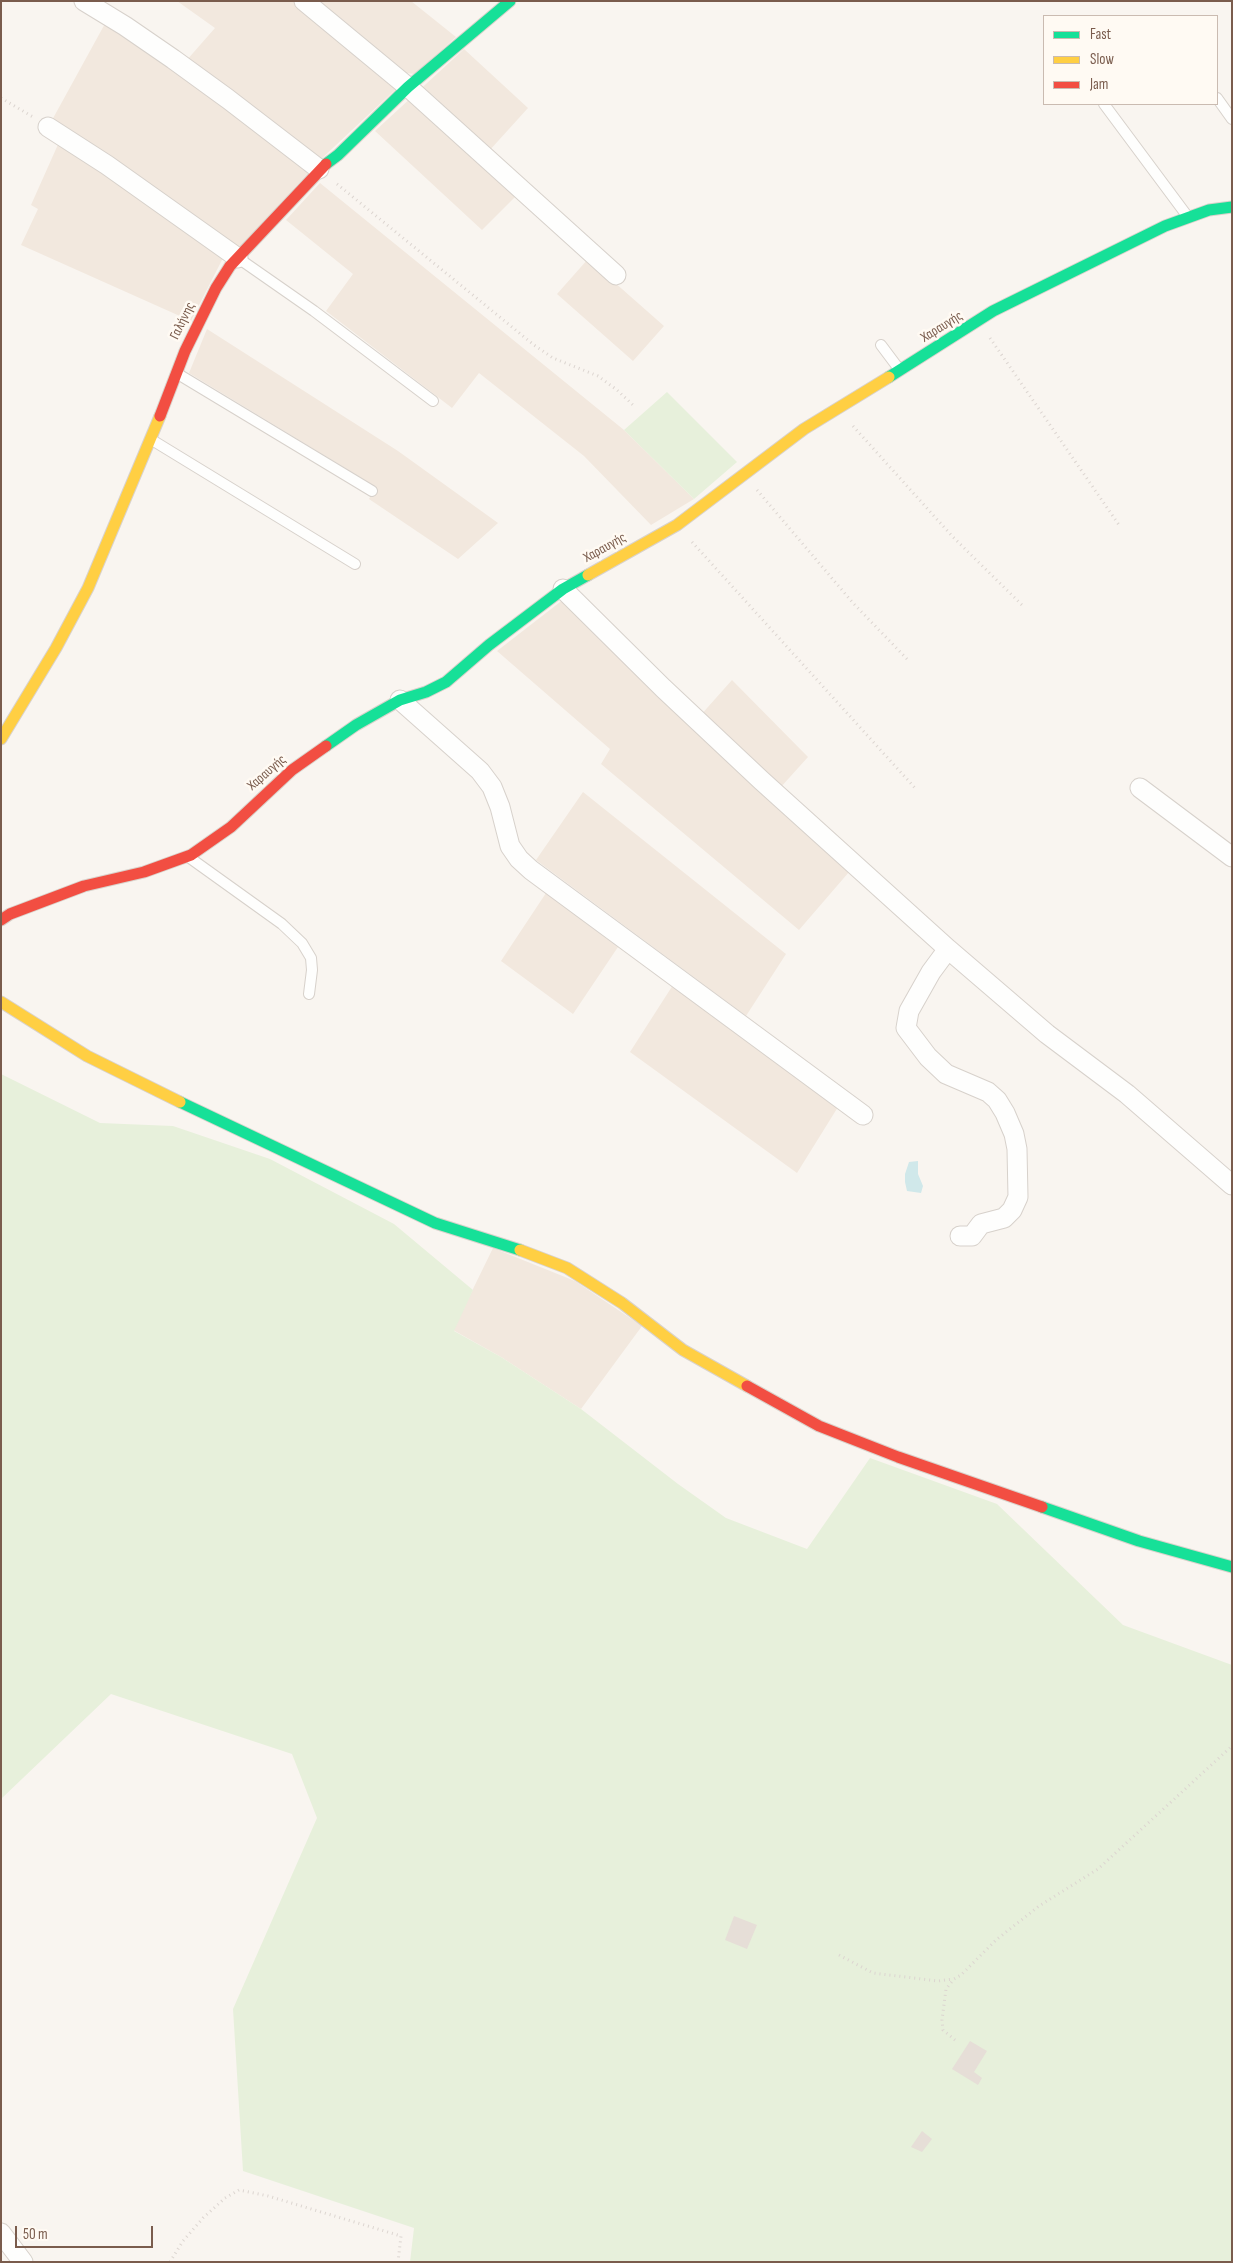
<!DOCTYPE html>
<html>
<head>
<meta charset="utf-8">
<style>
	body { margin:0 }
	#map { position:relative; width:1233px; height:2263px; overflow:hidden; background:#f9f5f0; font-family:"Sofia Sans Condensed",sans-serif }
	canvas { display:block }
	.frame { position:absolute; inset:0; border:2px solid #7a5c4d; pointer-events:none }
	.legend { position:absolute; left:1043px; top:15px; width:175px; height:90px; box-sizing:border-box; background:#fffaf3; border:1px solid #cabbb1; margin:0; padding:6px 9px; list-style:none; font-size:15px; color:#7a5c4d }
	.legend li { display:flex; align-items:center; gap:10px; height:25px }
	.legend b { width:25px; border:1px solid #cabbb1 }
	.scale { position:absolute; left:15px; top:2226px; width:138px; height:22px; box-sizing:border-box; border:2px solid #7a5c4d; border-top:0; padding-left:6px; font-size:15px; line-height:18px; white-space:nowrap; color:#7a5c4d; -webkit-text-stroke:4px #fffaf3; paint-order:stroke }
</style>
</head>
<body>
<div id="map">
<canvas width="1233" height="2263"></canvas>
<div class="frame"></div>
<ul class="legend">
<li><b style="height:6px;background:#16e098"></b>Fast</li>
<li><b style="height:6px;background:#ffcf43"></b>Slow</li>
<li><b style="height:6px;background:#f24e42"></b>Jam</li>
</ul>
<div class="scale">50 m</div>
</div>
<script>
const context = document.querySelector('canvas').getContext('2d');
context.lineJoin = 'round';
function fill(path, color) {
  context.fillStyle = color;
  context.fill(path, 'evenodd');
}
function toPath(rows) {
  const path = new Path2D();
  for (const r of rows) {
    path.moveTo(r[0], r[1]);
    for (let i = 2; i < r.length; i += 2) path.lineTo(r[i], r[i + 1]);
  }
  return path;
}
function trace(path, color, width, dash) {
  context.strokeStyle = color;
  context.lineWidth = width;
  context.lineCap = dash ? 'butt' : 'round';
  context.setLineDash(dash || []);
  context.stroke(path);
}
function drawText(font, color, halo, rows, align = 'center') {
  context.font = font + ' "Sofia Sans Condensed",sans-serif';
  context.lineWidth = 5;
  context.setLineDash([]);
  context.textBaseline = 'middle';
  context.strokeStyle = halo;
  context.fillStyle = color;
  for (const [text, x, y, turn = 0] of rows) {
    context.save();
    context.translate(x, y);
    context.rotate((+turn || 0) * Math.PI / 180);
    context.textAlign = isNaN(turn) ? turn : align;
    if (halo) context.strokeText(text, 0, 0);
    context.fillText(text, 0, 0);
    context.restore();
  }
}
fill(toPath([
	[177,1,297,1,398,87,319,161,186,61,215,28],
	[314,1,411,1,456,37,415,74,398,72],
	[107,20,171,64,309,172,237,250,51,122],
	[464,49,528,108,479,162,517,195,482,230,375,131],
	[60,140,224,256,191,321,21,245,38,209,31,205],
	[320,183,624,430,694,499,651,525,584,456,479,373,452,408,326,311,353,274,286,220],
	[588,259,664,326,633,361,557,294],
	[207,329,398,451,498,523,458,559,369,499,376,487,189,373],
	[564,599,691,726,732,680,808,757,771,798,849,872,799,930,601,764,610,749,497,651],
	[583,792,786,954,746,1016,536,860],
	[546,893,618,947,573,1014,501,961],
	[673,985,838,1107,797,1173,630,1052],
	[493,1248,575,1281,642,1326,581,1409,501,1357,453,1330]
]), '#f2e8de');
fill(toPath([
	[667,392,737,462,694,499,624,430],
	[1,1074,100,1123,173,1126,270,1159,394,1224,473,1290,454,1331,501,1357,581,1409,678,1484,726,1518,807,1549,870,1458,997,1504,1123,1625,1232,1665,1232,2262,410,2262,414,2228,243,2171,233,2009,317,1818,292,1754,111,1694,1,1799]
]), '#e7f0db');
fill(toPath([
	[918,1161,918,1174,923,1186,921,1193,907,1191,905,1182,905,1174,909,1162]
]), '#d0e8ea');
fill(toPath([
	[734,1916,757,1925,747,1949,725,1940],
	[970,2041,987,2051,974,2072,982,2078,978,2085,952,2069],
	[922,2131,932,2139,922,2152,911,2147]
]), '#e6ded7');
const lane = toPath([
	[1217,98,1232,119],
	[1104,104,1188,217],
	[238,258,314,311,433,401],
	[881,345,899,369],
	[178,374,372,491],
	[152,440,355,564],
	[190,858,282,924,302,943,311,958,312,970,309,994]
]);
const street = toPath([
	[84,1,125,26,173,59,228,99,319,169],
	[304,1,408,87,616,275],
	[48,127,107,165,238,258],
	[563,589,663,688,762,781,948,949,1047,1034,1127,1094,1232,1185],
	[400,700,480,771,492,787,500,807,510,846,519,859,531,870,863,1115],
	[1140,788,1232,857],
	[948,949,931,972,909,1011,906,1028,928,1057,946,1074,988,1092,997,1100,1005,1113,1014,1134,1017,1149,1018,1197,1012,1210,1004,1218,981,1224,972,1236,960,1236],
	[1,2233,23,2262]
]);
const fast = toPath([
	[326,164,338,155,408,87,510,1],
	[889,377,993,311,1165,226,1209,210,1232,207],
	[326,746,356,725,400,700,426,692,446,682,489,645,563,589,588,575],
	[180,1102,435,1223,520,1250],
	[1042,1507,1139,1541,1232,1567]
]);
const slow = toPath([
	[588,575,677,525,804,429,889,377],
	[1,739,56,648,88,588,160,416],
	[1,1002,87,1056,180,1102],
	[520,1250,567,1268,622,1303,683,1350,747,1386]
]);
const jam = toPath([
	[160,416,185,351,216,288,230,266,326,164],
	[1,920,10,914,84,886,144,872,191,855,231,827,292,770,326,746],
	[747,1386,819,1426,898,1457,1042,1507]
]);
trace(lane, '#d7d1cb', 12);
trace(street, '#d7d1cb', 21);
trace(fast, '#d9d2cb', 13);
trace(slow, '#d9d2cb', 13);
trace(jam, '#d9d2cb', 13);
trace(toPath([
	[1,98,33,117],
	[337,184,534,345,553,358,598,376,617,390,633,405],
	[990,338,1119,525],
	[853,426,952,536,1024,607],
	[757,490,853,603,908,660],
	[692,542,915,788],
	[839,1955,873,1973,938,1981,953,1979],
	[955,2040,943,2030,942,2020,946,1989,954,1979,961,1975,996,1940,1039,1906,1098,1869,1232,1746],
	[170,2262,183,2241,203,2218,225,2198,239,2190,268,2196,401,2236,398,2262]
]), '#dcd5d0', 3, [1, 4]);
trace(lane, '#fefefd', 10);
trace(street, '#fefefd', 19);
trace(fast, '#16e098', 11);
trace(slow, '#ffcf43', 11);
trace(jam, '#f24e42', 11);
drawText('14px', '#7a5c4d', '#fffaf3', [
	["Γαλήνης",183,321,-64],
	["Χαραυγής",942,327,-32],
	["Χαραυγής",605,548,-29],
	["Χαραυγής",267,773,-41]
]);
</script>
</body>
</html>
